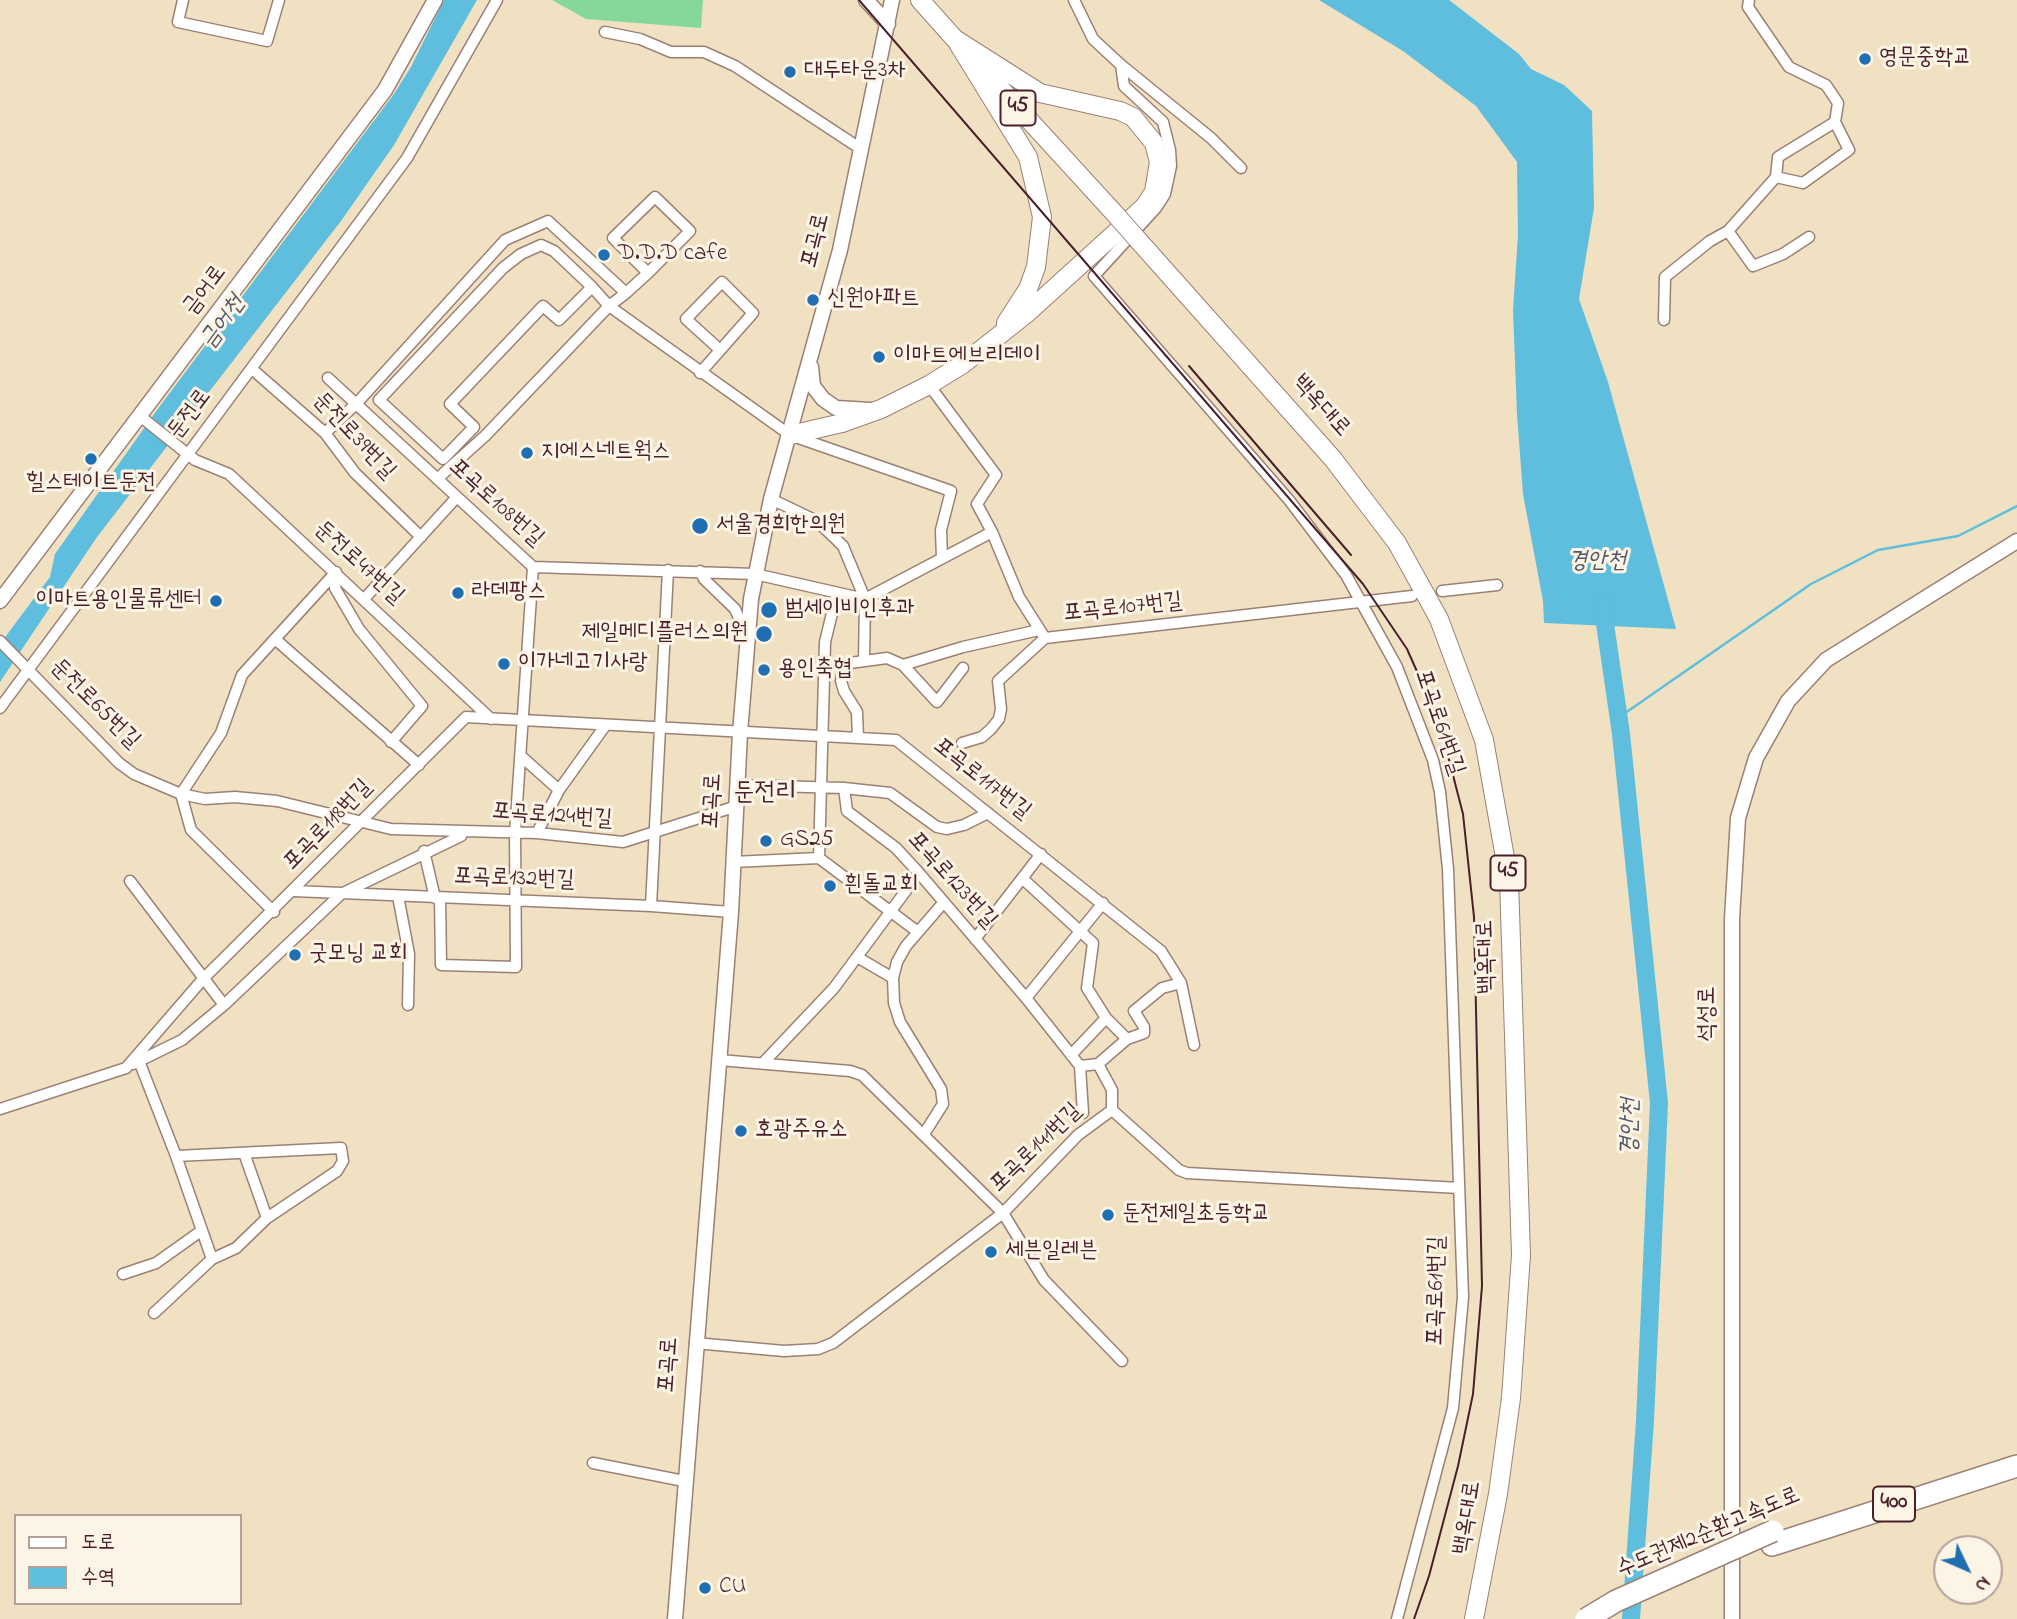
<!DOCTYPE html>
<html>
<head>
<meta charset="utf-8">
<style>
	body { margin:0 }
	#map { position:relative; width:2017px; height:1619px; overflow:hidden; background:#efe1c1; font-family:"Indie Flower","Poor Story",sans-serif }
	canvas { display:block }
	.legend { position:absolute; left:14px; top:1514px; width:228px; height:91px; box-sizing:border-box; background:#fcf5e5; border:2px solid #b59f9b; margin:0; padding:9px 12px; list-style:none; font-size:21px; color:#4a1f2b }
	.legend li { display:flex; align-items:center; gap:14px; height:35px }
	.legend b { width:35px; border:2px solid #b59f9b }
	.north { position:absolute; left:1933px; top:1535px; width:70px; height:70px; box-sizing:border-box; background:#fcf5e5; border:2px solid #b59f9b; border-radius:50%; rotate:134deg; font-size:19px; font-weight:700; line-height:28px; text-align:center; color:#4a1f2b }
	.north::after { content:''; display:block; margin:auto; width:24px; height:32px; background:#1f6fb2; clip-path:polygon(50% 0,100% 100%,50% 72%,0 100%) }
</style>
</head>
<body>
<div id="map">
<canvas width="2017" height="1619"></canvas>
<ul class="legend">
<li><b style="height:9px;background:#fff"></b>도로</li>
<li><b style="height:19px;background:#5fbedd"></b>수역</li>
</ul>
<div class="north">N</div>
</div>
<script>
const context = document.querySelector('canvas').getContext('2d');
context.lineJoin = 'round';
function fill(path, color) {
  context.fillStyle = color;
  context.fill(path, 'evenodd');
}
function toPath(rows) {
  const path = new Path2D();
  for (const r of rows) {
    path.moveTo(r[0], r[1]);
    for (let i = 2; i < r.length; i += 2) path.lineTo(r[i], r[i + 1]);
  }
  return path;
}
function trace(path, color, width, dash) {
  context.strokeStyle = color;
  context.lineWidth = width;
  context.lineCap = dash ? 'butt' : 'round';
  context.setLineDash(dash || []);
  context.stroke(path);
}
function drawText(font, color, halo, rows, align = 'center') {
  context.font = font + ' "Indie Flower","Poor Story",sans-serif';
  context.lineWidth = 6;
  context.setLineDash([]);
  context.textBaseline = 'middle';
  context.strokeStyle = halo;
  context.fillStyle = color;
  for (const [text, x, y, turn = 0] of rows) {
    context.save();
    context.translate(x, y);
    context.rotate((+turn || 0) * Math.PI / 180);
    context.textAlign = isNaN(turn) ? turn : align;
    if (halo) context.strokeText(text, 0, 0);
    context.fillText(text, 0, 0);
    context.restore();
  }
}
fill(toPath([
	[552,0,703,0,701,28,586,19]
]), '#86d899');
fill(toPath([
	[444,0,477,0,394,145,341,221,97,537,0,682,0,644,50,577,55,554,157,410,394,94,411,67],
	[1319,0,1449,0,1519,54,1531,69,1564,85,1592,111,1594,208,1579,299,1608,382,1676,629,1544,623,1543,601,1523,494,1517,414,1513,310,1518,235,1517,162,1476,106,1403,51]
]), '#5fbedd');
trace(toPath([
	[1618,718,1811,584,1878,550,1958,536,2017,506]
]), '#5fbedd', 2.5);
trace(toPath([
	[1602,603,1621,734,1659,1103,1645,1421,1631,1619]
]), '#5fbedd', 18);
const minor = toPath([
	[183,0,178,22,267,41,279,0],
	[1074,0,1093,39,1121,65,1124,86,1163,122,1170,150,1171,166,1165,194,1156,208,1094,276,1289,500,1346,575,1397,667,1433,760,1440,792,1448,869,1463,1297,1453,1408,1397,1619],
	[1749,0,1748,7,1789,67,1826,85,1838,103,1835,122,1849,150,1803,183,1776,177,1778,157,1835,122],
	[605,32,640,39,671,52,704,52,735,66,861,149],
	[1121,65,1211,138,1241,168],
	[1728,231,1753,266,1783,254,1809,237],
	[592,287,559,320,543,306,450,404,474,427,443,459,379,400,503,268,521,254,541,245,554,251,592,287,609,306,626,293,648,273,690,231,655,197,613,238,648,273],
	[1664,320,1665,277,1710,241,1728,231,1776,177],
	[252,369,325,433,355,473,421,537],
	[700,373,753,313,722,282,686,319,719,349],
	[328,378,533,567,755,574,865,599,992,532,1019,597,1045,638,1412,596],
	[929,385,996,475,977,504,992,532],
	[140,416,195,460,229,474,491,719],
	[325,433,356,404,505,240,548,221,626,293],
	[437,479,485,436,609,306,790,435,951,491,941,530,942,558],
	[771,499,817,521,843,546,865,599,864,661],
	[700,571,704,579,735,609,746,634],
	[336,572,242,675,221,733,181,794,205,799,235,797,277,801,391,829,537,833,623,842,737,806],
	[336,572,335,588,359,629,422,706,391,742],
	[1442,591,1497,585],
	[365,598,456,498],
	[275,639,419,765],
	[0,641,119,763,134,774,181,794,191,830,274,912],
	[903,665,963,647,1039,630],
	[0,708,407,158,497,0],
	[858,737,857,712,844,691,841,681,843,672,850,663,887,658,903,665,937,702,963,668],
	[962,743,982,737,991,729,999,719,1001,709,998,681,1045,638],
	[522,757,559,790],
	[738,785,844,788,847,811,896,848,919,873,1026,998,1080,1066,1098,1064,1127,1039,1144,1033,1144,1027,1134,1011,1162,988,1181,983],
	[844,788,890,793,937,827,947,829,964,825,988,813],
	[537,833,559,790,605,726],
	[424,851,435,898],
	[819,858,825,642,837,593],
	[733,862,819,858,918,932],
	[1023,879,1093,943,1087,988,1106,1018,1127,1039],
	[130,881,224,1005],
	[294,891,651,906,731,912],
	[398,896,409,954,408,1005],
	[440,898,441,965,516,967,515,833,533,567],
	[651,906,668,570],
	[975,939,1041,854],
	[857,957,893,978],
	[1026,998,1103,903],
	[1071,1055,1106,1018],
	[719,1060,850,1071,862,1075,1003,1213,1078,1135,1112,1110,1179,1170,1187,1173,1459,1188],
	[139,1061,176,1156,212,1259],
	[763,1063,834,988,919,873],
	[133,1064,182,1040,224,1005,341,894,461,836],
	[1098,1064,1112,1090,1112,1110],
	[1080,1066,1083,1113],
	[0,1109,126,1068,203,979,466,717,896,740,1161,951,1181,983,1194,1045],
	[924,1134,943,1104,941,1089,900,1022,894,1003,893,978,897,962,906,946,944,902],
	[244,1153,267,1218],
	[123,1274,156,1263,201,1231],
	[154,1313,212,1259,236,1248,267,1218,337,1171,343,1161,341,1148,176,1156],
	[695,1343,784,1351,818,1349,833,1343,1003,1213,1044,1280,1122,1361],
	[593,1463,684,1481]
]);
const tertiary = toPath([
	[866,0,888,24],
	[811,367,813,386,823,399,836,408,870,410],
	[0,601,385,90,435,0],
	[675,1619,731,912,740,733,751,599,771,499,840,250,892,0],
	[1732,1619,1732,919,1738,818,1756,758,1788,701,1826,660,2017,541]
]);
const primary = toPath([
	[920,0,962,47],
	[959,45,1028,157,1042,217,1036,267,1028,289,1006,323],
	[988,75,1116,215],
	[1138,240,1333,459,1397,543,1439,619,1484,740,1509,880,1521,1255,1511,1398,1498,1494,1474,1619],
	[790,435,842,423,881,409,929,385,963,364,1026,314,1144,207,1154,192,1159,162,1154,143,1133,117,1120,111,1040,93,955,39]
]);
const motorway = toPath([
	[1772,1545,2017,1466]
]);
trace(minor, '#9c8076', 13);
trace(tertiary, '#9c8076', 17);
trace(primary, '#9c8076', 20);
trace(motorway, '#9c8076', 24);
trace(minor, '#fff', 10);
trace(tertiary, '#fff', 14);
trace(primary, '#fff', 18);
trace(motorway, '#fff', 21);
trace(toPath([
	[859,0,1363,584,1407,649,1439,721,1463,814,1474,917,1482,1286,1473,1394,1458,1466,1429,1576,1414,1619],
	[1189,366,1351,555]
]), '#4a1f2b', 2);
const primaryBridge = toPath([
	[1116,215,1138,240]
]);
const motorwayBridge = toPath([
	[1586,1619,1616,1601,1773,1531]
]);
trace(primaryBridge, '#9c8076', 20, []);
trace(motorwayBridge, '#9c8076', 24, []);
trace(primaryBridge, '#fff', 18);
trace(motorwayBridge, '#fff', 21);
for (const [x, y, r, color] of [
	[1865,59,7,"#1f6fb2"],
	[790,72,7,"#1f6fb2"],
	[604,255,7,"#1f6fb2"],
	[813,300,7,"#1f6fb2"],
	[879,357,7,"#1f6fb2"],
	[527,453,7,"#1f6fb2"],
	[91,459,7,"#1f6fb2"],
	[700,526,9,"#1f6fb2"],
	[458,593,7,"#1f6fb2"],
	[216,601,7,"#1f6fb2"],
	[769,610,9,"#1f6fb2"],
	[764,634,9,"#1f6fb2"],
	[504,664,7,"#1f6fb2"],
	[764,670,7,"#1f6fb2"],
	[766,841,7,"#1f6fb2"],
	[830,886,7,"#1f6fb2"],
	[295,955,7,"#1f6fb2"],
	[741,1131,7,"#1f6fb2"],
	[1108,1215,7,"#1f6fb2"],
	[991,1252,7,"#1f6fb2"],
	[705,1588,7,"#1f6fb2"]
]) {
  const dot = new Path2D();
  dot.arc(x, y, r, 0, 2 * Math.PI);
  context.fillStyle = color;
  context.fill(dot);
  trace(dot, '#fcf5e5', 2.5);
}
for (const [x, y, w] of [
	[1018,108,35],
	[1508,873,35],
	[1894,1504,42]
]) {
  const box = new Path2D();
  box.roundRect(x - w / 2, y - 17.5, w, 35, 5);
  context.fillStyle = '#fcf5e5';
  context.fill(box);
  trace(box, '#4a1f2b', 2);
}
drawText('bold 21px', '#4a1f2b', null, [
	["45",1018,108],
	["45",1508,873],
	["400",1894,1504]
]);
drawText('23px', '#4a1f2b', '#fcf5e5', [
	["영문중학교",1879,59],
	["대두타운3차",804,72],
	["D.D.D cafe",618,255],
	["신원아파트",827,300],
	["이마트에브리데이",893,357],
	["지에스네트웍스",541,453],
	["힐스테이트둔전",91,484,"center"],
	["서울경희한의원",716,526],
	["라데팡스",472,593],
	["이마트용인물류센터",202,601,"right"],
	["범세이비인후과",785,610],
	["제일메디플러스의원",748,634,"right"],
	["이가네고기사랑",518,664],
	["용인축협",778,670],
	["GS25",780,841],
	["흰돌교회",844,886],
	["굿모닝 교회",309,955],
	["호광주유소",755,1131],
	["둔전제일초등학교",1122,1215],
	["세븐일레븐",1005,1252],
	["CU",719,1588]
], 'left');
drawText('23px', '#4a1f2b', '#fcf5e5', [
	["포곡로",817,241,-76],
	["금어로",206,291,-53],
	["백옥대로",1320,407,48],
	["둔전로",191,415,-53],
	["둔전로39번길",353,437,47],
	["포곡로108번길",495,504,42],
	["둔전로47번길",358,564,42],
	["포곡로107번길",1123,609,-6],
	["둔전로65번길",94,705,45],
	["포곡로61번길",1438,723,71],
	["포곡로117번길",981,780,38],
	["포곡로",714,801,-87],
	["포곡로124번길",552,817,4],
	["포곡로118번길",329,826,-46],
	["포곡로132번길",514,880,2],
	["포곡로123번길",951,881,48],
	["백옥대로",1488,957,-92],
	["석성로",1709,1014,-90],
	["포곡로141번길",1037,1149,-44],
	["포곡로61번길",1438,1291,-89],
	["포곡로",670,1365,-86],
	["백옥대로",1469,1518,-81],
	["수도권제2순환고속도로",1709,1534,-23]
]);
drawText('italic 24px', '#515769', '#fcf5e5', [
	["금어천",224,323,-54],
	["경안천",1597,563],
	["경안천",1632,1127,-89]
]);
drawText('26px', '#4a1f2b', '#fcf5e5', [
	["둔전리",765,795]
]);
</script>
</body>
</html>
